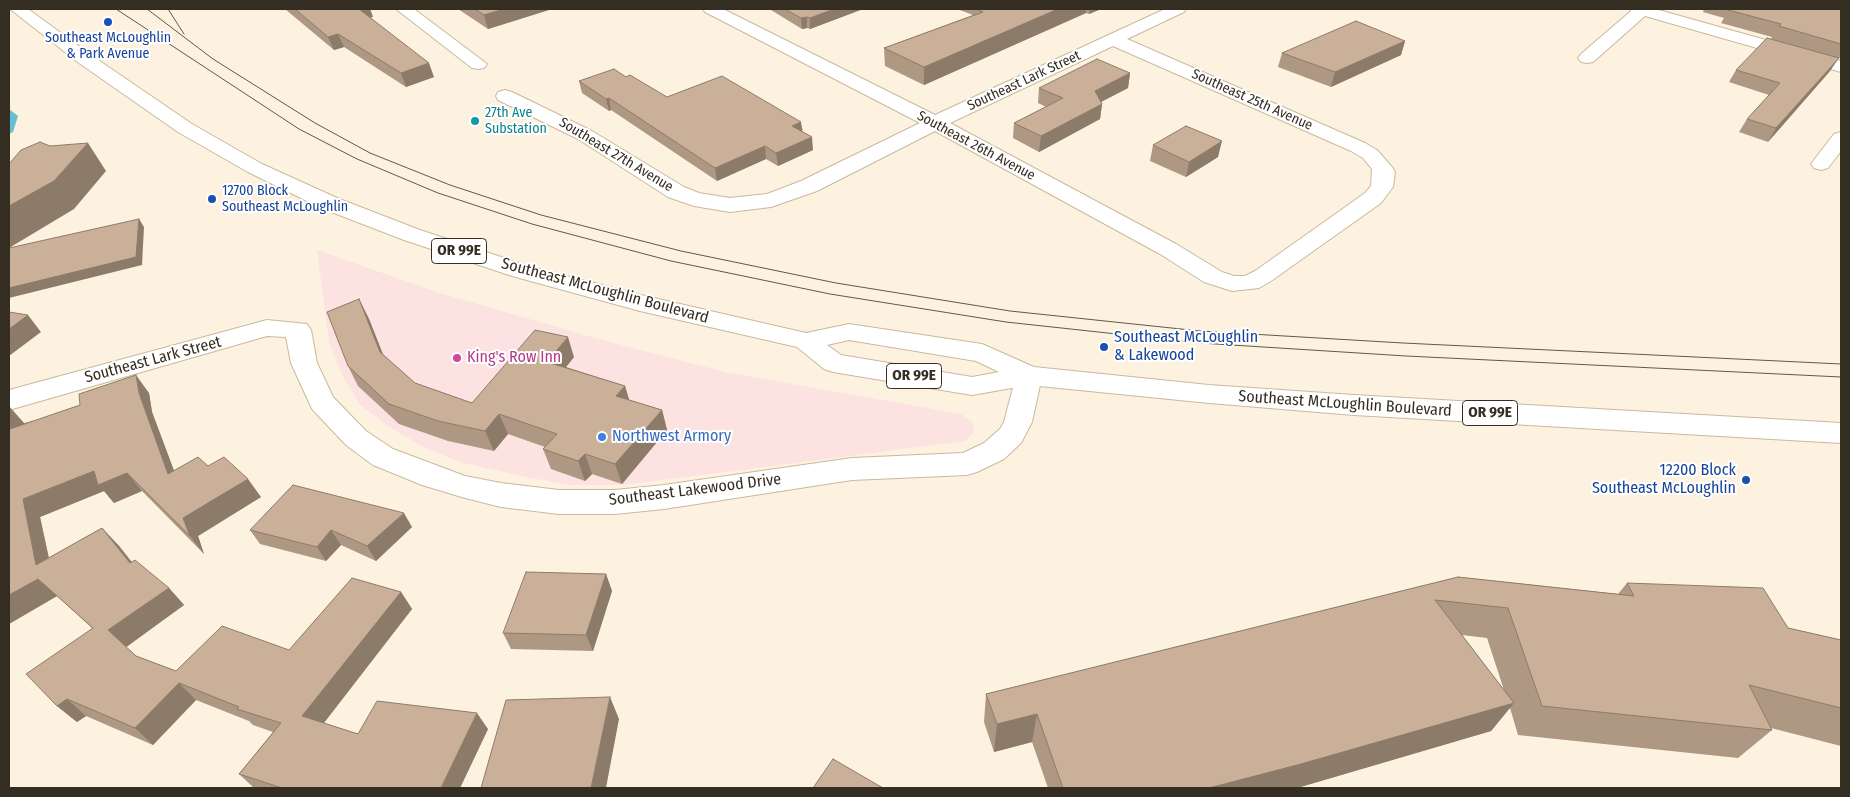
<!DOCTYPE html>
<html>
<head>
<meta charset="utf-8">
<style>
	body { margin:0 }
	#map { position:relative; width:1850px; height:797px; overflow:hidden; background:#fdf2e0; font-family:"Fira Sans Condensed",sans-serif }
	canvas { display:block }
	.frame { position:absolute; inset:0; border:10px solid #342d21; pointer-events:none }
</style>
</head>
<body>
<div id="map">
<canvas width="1850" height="797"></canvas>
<div class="frame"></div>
</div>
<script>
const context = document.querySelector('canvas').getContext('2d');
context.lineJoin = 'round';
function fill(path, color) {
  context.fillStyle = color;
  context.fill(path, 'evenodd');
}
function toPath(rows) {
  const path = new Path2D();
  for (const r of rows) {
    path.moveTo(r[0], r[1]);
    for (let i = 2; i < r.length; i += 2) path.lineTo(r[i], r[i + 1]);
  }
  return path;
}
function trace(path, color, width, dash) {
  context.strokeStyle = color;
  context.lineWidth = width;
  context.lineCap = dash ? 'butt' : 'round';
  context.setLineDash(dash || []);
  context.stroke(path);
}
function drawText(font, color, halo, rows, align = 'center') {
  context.font = font + ' "Fira Sans Condensed",sans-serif';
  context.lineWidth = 4;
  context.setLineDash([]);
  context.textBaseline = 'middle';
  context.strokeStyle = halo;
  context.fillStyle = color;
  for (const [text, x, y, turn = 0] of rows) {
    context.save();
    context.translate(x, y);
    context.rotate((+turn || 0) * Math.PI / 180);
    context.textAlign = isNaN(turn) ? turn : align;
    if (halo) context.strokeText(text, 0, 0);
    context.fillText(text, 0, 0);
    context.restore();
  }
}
fill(toPath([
	[317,250,440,293,595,338,725,372,961,414,973,423,974,432,966,441,624,485,571,485,525,477,460,462,425,448,386,425,360,405,342,375,329,342]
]), '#fde2e2');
fill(toPath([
	[9,109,18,116,13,132,9,134,10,116,9,115,9,109]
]), '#68bfd3');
const minor = toPath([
	[396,9,414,9,487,64,484,68,478,69,472,68,396,9],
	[703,9,723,9,935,115,1165,9,1186,9,1184,12,1127,39,1365,143,1377,150,1392,167,1395,172,1393,187,1381,203,1271,281,1259,288,1232,291,1204,282,1160,254,935,131,817,191,771,207,730,212,694,206,668,197,578,139,498,100,496,96,498,92,505,90,512,92,592,131,684,187,699,193,730,198,767,194,801,181,920,123,705,12,703,9],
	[1113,46,1351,151,1363,158,1372,169,1371,186,1365,193,1255,271,1245,276,1234,276,1222,272,1176,244,950,123,1113,46],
	[1630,9,1655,9,1841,61,1841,72,1645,16,1593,62,1587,63,1581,62,1578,58,1581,54,1631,11,1630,9],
	[1841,132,1841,151,1828,168,1821,170,1814,168,1811,164,1814,160,1834,134,1841,132],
	[267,320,307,324,311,330,317,363,333,397,366,431,393,449,465,476,501,483,559,490,615,490,664,485,852,458,963,453,984,443,1000,429,1004,422,1016,376,1020,370,1029,367,1038,370,1042,376,1032,422,1021,443,1004,459,977,472,967,475,852,480,664,509,615,514,559,514,501,507,465,498,422,485,373,465,346,445,312,409,291,363,286,337,267,336,9,410,9,390,267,320]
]);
const major = toPath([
	[10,9,28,9,91,55,192,124,262,164,337,198,420,230,528,266,641,295,806,333,849,324,982,344,1034,367,1209,385,1354,395,1841,423,1841,443,1354,415,1209,403,1029,385,972,395,833,372,824,369,797,347,640,311,512,276,404,240,321,208,248,172,178,132,79,63,10,9],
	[849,340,976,361,999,372,972,377,841,355,827,345,849,340]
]);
trace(minor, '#cab99c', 2);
trace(major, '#cab99c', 2);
fill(minor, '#fff');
fill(major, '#fff');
trace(toPath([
	[116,9,299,129,357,159,438,193,532,224,671,261,830,294,1006,322,1200,343,1406,356,1841,377],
	[147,9,213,59,315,123,370,153,450,185,541,215,681,251,836,283,1010,311,1200,331,1403,343,1841,364],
	[168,9,184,34]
]), '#60584b', 1);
fill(toPath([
	[285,9,370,9,373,17,370,17,434,77,406,87,344,47,334,50],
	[458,9,552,9,488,29],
	[770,9,863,9,810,29,807,28,802,29,771,10],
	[957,9,1101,9,1089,14,1086,13,924,85,885,66,884,48,973,15],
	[1704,9,1841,9,1841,58,1838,58,1830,71,1768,142,1739,132,1747,119,1769,95,1729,82,1736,70,1771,39,1772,37,1721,23,1724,18,1703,12],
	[1405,41,1401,55,1331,87,1278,67,1282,53],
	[1130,73,1128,88,1101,102,1102,104,1100,119,1039,152,1013,138,1014,123,1046,107,1038,103,1039,88],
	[626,77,667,97,802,132,813,150,778,166,766,159,717,181,611,110,609,111,582,93,579,81],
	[1153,145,1218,157,1186,177,1150,161],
	[359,299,369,319,383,355,415,383,472,403,574,357,566,367,625,386,629,400,662,410,667,430,622,484,592,474,585,481,551,469,543,449,545,447,508,434,494,451,448,441,399,424,358,386,348,366],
	[149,393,152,412,174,471,208,466,261,497,198,536,204,554,142,491,114,503,104,491,40,517,49,558,102,528,119,546,132,562,169,588,184,605,126,647,136,656,176,671,289,650,401,592,412,609,324,723,358,734,488,729,460,788,254,788,239,774,273,732,253,725,249,721,196,700,153,745,86,716,77,722,57,706,92,628,57,596,9,624,24,423],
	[412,527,376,561,341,545,326,561,260,544,250,530],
	[606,574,612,591,593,651,511,649,503,633],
	[1458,577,1618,594,1627,583,1788,628,1841,640,1841,746,1771,728,1772,730,1738,758,1518,735,1510,708,1491,731,1297,788,1048,788,1032,742,994,752,984,722,986,694],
	[1462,635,1487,638,1504,690]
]), '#ae9783');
fill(toPath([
	[357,9,370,9,373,17,362,20],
	[504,9,552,9,488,29,484,15],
	[834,9,863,9,810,29,810,18],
	[1058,9,1086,9,1086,13,924,85,924,67],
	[1090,9,1101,9,1089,14],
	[807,17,807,28,802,29,801,18],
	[338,34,344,47,334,50,328,37],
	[1405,41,1401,55,1331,87,1335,72],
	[1839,58,1830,71,1768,142,1776,128],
	[429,63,434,77,406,87,401,73],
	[1130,73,1128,88,1093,106,1095,91],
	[609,98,611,110,609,111,606,99],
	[1102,104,1100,119,1039,152,1041,136],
	[801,122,803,134,792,126],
	[812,137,813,150,778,166,776,153],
	[1222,141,1218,157,1186,177,1189,162],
	[88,143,106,171,74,209,9,248,9,206],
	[765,146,766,159,717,181,715,168],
	[139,219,144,227,142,265,9,298,9,288],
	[359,299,369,319,390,372,380,352],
	[28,315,41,332,9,356,9,329],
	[568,337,574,357,554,382,547,362],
	[136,375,149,393,152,412,182,492,168,474,139,393],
	[625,386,631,406,616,396],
	[9,406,24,423,26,447,10,429],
	[662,410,667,430,622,484,615,464],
	[499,414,508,434,494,451,485,431],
	[585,454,592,474,585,481,578,461],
	[94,471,127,473,142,491,114,503,104,491,40,517,54,583,36,565,23,499],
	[248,479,261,497,198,536,204,554,190,536,183,518],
	[404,513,412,527,376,561,367,546],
	[102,528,119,546,146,581,130,563],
	[331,530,341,545,326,561,317,547],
	[606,574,612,591,593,651,586,635],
	[38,579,57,596,9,624,9,595],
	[169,588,184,605,125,648,108,630],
	[401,592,412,609,316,733,302,716],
	[179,683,196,700,153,745,135,728],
	[610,697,619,719,606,788,591,788],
	[67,699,86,716,77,722,57,706],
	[1514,703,1491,731,1297,788,1209,788],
	[477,713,488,729,460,788,441,788],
	[1037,714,1032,742,994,752,997,724]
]), '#8d7b6a');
const building = toPath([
	[295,9,359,9,429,63,401,73,338,34,328,37,295,9],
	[475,9,504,9,484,15,475,9],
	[785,9,834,9,810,18,807,17,801,18,785,9],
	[976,9,1058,9,924,67,884,48,983,12,976,9],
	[1729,9,1841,9,1841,44,1779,26,1781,24,1728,10,1729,9],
	[1356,21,1405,41,1335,72,1282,53,1356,21],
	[1767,38,1839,58,1776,128,1747,119,1780,83,1736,70,1767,38],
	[1097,59,1130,73,1095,91,1102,104,1041,136,1014,123,1063,98,1039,88,1097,59],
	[614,69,626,77,630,75,667,97,722,76,801,122,792,126,812,137,776,153,765,146,715,168,609,98,606,99,579,81,614,69],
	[1186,126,1222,141,1189,162,1153,145,1186,126],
	[40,142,50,146,88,143,54,181,9,206,9,164,21,150,40,142],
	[139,219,136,257,9,288,9,248,139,219],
	[359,299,380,352,415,383,472,403,535,330,568,337,547,362,625,386,616,396,662,410,615,464,585,454,578,461,543,449,557,434,499,414,485,431,438,421,389,404,348,366,327,312,359,299],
	[9,312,28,315,9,329,9,312],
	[136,375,139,393,168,474,198,457,208,466,224,457,248,479,183,518,190,536,127,473,98,485,94,471,23,499,36,565,102,528,130,563,135,560,169,588,108,630,136,656,176,671,222,626,289,650,352,578,401,592,302,716,358,734,377,701,477,713,441,788,282,788,239,774,281,723,237,709,239,707,179,683,135,728,67,699,57,706,26,674,93,628,38,579,9,595,9,414,10,429,80,405,79,394,136,375],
	[293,485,404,513,367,546,331,530,317,547,250,530,293,485],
	[526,572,606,574,586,635,503,633,526,572],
	[1458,577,1634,596,1627,583,1763,588,1788,628,1841,640,1841,708,1749,685,1772,730,1542,706,1508,608,1435,600,1514,703,1301,764,1209,788,1063,788,1037,714,997,724,986,694,1458,577],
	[610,697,591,788,481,788,506,700,610,697],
	[833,759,883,788,813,788,833,759]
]);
fill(building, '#cab098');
trace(building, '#8d7b6a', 1);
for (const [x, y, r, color] of [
	[108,22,5,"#1a4fb4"],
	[475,121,5,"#0f9aa8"],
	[212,199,5,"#1a4fb4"],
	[1104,347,5,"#1a4fb4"],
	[457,358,5,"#d1479c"],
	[602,437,5,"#3f7fe0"],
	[1746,480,5,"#1a4fb4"]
]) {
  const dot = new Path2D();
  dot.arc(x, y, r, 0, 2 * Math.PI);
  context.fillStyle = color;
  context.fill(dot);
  trace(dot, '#fff', 2);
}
drawText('14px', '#164399', '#fff', [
	["Southeast McLoughlin",108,38],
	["& Park Avenue",108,54],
	["12700 Block",222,191,"left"],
	["Southeast McLoughlin",222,207,"left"]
]);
drawText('14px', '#342d21', '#fff', [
	["Southeast Lark Street",1024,81,-25],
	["Southeast 25th Avenue",1252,100,24],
	["Southeast 26th Avenue",976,146,28],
	["Southeast 27th Avenue",616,155,31]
]);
drawText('14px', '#0d838f', '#fff', [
	["27th Ave",485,113],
	["Substation",485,129]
], 'left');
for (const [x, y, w] of [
	[459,251,55],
	[914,376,55],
	[1490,413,55]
]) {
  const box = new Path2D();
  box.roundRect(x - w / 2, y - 12.5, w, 25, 4);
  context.fillStyle = '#fff';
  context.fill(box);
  trace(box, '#342d21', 1);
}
drawText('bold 15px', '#342d21', null, [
	["OR 99E",459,251],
	["OR 99E",914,376],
	["OR 99E",1490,413]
]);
drawText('16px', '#342d21', '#fff', [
	["Southeast McLoughlin Boulevard",605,291,15],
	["Southeast Lark Street",153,360,-15],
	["Southeast McLoughlin Boulevard",1345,404,4],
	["Southeast Lakewood Drive",695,490,-7]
]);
drawText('16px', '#164399', '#fff', [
	["Southeast McLoughlin",1114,338],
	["& Lakewood",1114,356],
	["12200 Block",1736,471,"right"],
	["Southeast McLoughlin",1736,489,"right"]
], 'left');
drawText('16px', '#b23c85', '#fff', [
	["King's Row Inn",467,358]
], 'left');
drawText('16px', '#366cbe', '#fff', [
	["Northwest Armory",612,437]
], 'left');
</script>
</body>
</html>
